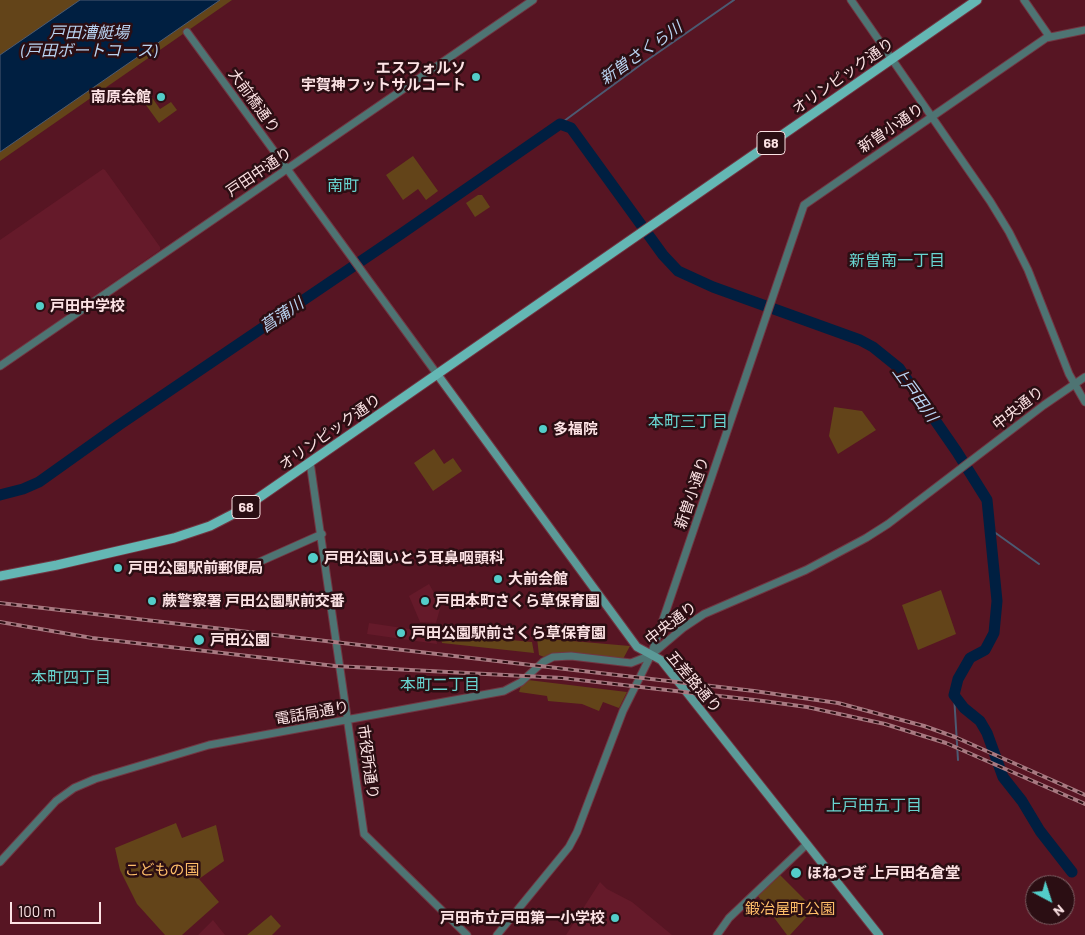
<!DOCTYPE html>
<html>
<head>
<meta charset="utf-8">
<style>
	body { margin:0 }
	#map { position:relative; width:1085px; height:935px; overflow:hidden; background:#571523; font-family:Barlow,sans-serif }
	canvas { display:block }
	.north { position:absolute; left:1025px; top:875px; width:50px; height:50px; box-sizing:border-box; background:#2b0e13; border:1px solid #7f6367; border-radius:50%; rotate:140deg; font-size:14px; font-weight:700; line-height:20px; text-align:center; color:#fce2e4 }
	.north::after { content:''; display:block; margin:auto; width:18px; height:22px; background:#53cdc9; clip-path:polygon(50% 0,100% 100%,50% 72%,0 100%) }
	.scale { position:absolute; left:10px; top:902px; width:91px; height:22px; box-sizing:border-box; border:2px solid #fce2e4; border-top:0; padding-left:6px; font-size:15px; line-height:18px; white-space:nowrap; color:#fce2e4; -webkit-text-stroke:4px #2b0e13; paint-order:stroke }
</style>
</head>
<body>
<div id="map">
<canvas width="1085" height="935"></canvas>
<div class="north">N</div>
<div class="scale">100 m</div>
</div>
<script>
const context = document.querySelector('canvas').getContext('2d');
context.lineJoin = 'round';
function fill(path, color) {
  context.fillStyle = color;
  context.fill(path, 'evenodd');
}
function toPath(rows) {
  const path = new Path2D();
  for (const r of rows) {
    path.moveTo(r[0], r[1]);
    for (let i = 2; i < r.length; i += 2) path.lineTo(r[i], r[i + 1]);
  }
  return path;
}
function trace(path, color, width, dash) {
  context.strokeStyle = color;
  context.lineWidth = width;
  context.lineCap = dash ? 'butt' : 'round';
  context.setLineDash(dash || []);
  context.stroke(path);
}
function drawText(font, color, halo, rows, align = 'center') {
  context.font = font + ' Barlow,"Noto Sans JP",sans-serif';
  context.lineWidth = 5;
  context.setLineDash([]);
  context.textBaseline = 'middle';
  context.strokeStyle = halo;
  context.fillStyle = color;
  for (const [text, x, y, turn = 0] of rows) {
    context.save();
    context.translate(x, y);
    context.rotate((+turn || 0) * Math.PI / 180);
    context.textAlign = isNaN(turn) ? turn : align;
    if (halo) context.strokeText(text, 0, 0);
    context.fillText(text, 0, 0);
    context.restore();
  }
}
fill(toPath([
	[103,169,105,170,160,247,160,250,0,361,0,240],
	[429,584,441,605,436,623,420,622,409,596],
	[369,623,436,633,437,644,367,634],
	[600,882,607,889,632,902,672,935,566,935],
	[213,920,225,935,198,935]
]), '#651a2a');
fill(toPath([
	[0,0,232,0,0,161],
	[151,96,160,109,171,102,177,110,159,123,143,101],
	[413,156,438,191,426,200,418,189,403,200,386,175],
	[478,195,482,195,490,207,475,217,466,203],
	[834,407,862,411,876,430,838,454,829,436],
	[434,449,444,464,453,458,462,471,433,491,414,463],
	[941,590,956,634,918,650,902,605],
	[441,633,532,642,534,653,442,643],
	[537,638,630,646,623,659,560,653,544,657,539,655],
	[528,680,627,692,619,708,603,702,599,711,582,704,548,701,547,696,519,692,521,686],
	[176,823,182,838,216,825,224,861,199,879,219,902,182,935,165,935,137,904,120,870,115,848],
	[780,875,814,909,790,935,787,935,758,896],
	[271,915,281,926,272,935,247,935]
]), '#634419');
const water = toPath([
	[80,0,220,0,0,152,0,55,80,0]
]);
fill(water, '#001f41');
trace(water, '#4c5a72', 1);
trace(toPath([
	[560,124,643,63,734,0],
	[990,529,1039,564],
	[954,695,958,760]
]), '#4c5a72', 2);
trace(toPath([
	[0,495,23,489,39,482,119,425,401,234,560,124,571,128,663,255,678,271,713,287,860,340,873,347,899,368,957,452,987,500,997,601,994,633,985,650,970,658,958,679,954,695,964,708,980,721,987,733,1003,777,1022,801,1040,831,1072,872]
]), '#001f41', 11);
const tertiary = toPath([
	[851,0,990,201,1009,232,1028,270,1069,374,1085,402],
	[1024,0,1049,36],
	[187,32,437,374],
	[0,366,533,0],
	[310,462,364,834,467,935],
	[248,567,322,534],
	[651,655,804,205,1046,38,1085,30],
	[0,862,56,801,74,788,95,779,209,745,504,691,521,682,543,662,553,657,571,656,631,663,651,655],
	[497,935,569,847,577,832,623,711,651,655,683,628,704,614,806,570,866,538,888,524,1044,405,1085,377],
	[717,935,729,918,807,844]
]);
const secondary = toPath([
	[437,374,637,647,661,660,879,935]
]);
const primary = toPath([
	[0,576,57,565,174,538,210,526,241,510,977,0]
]);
trace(tertiary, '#713642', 9);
trace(secondary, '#713642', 10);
trace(primary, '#713642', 11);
trace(tertiary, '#4e7473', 7);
trace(secondary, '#5b9a98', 8);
trace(primary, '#64b7b4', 9);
const rail = toPath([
	[0,603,754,691,838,703,924,726,955,737,1085,795],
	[0,622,92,638,335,666,562,678,763,701,807,707,885,724,946,743,1085,804]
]);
trace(rail, '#a87981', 4);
trace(rail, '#2b0e13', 2, [5.5]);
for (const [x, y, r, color] of [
	[476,77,5,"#53cdc9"],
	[161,97,5,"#53cdc9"],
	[40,306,5,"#53cdc9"],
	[543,429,5,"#53cdc9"],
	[313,558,6,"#53cdc9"],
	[118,568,5,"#53cdc9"],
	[498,579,5,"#53cdc9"],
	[152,601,5,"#53cdc9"],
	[425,601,5,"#53cdc9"],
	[401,633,5,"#53cdc9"],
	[199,640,6,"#53cdc9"],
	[796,873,6,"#53cdc9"],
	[615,918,5,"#53cdc9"]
]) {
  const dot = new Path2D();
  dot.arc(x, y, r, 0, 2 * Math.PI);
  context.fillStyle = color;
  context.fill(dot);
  trace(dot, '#2b0e13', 2);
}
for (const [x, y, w] of [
	[771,143,28],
	[246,507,28]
]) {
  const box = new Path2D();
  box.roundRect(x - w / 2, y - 11.5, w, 23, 4);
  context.fillStyle = '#2b0e13';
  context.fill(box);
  trace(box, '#fce2e4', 1);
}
drawText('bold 14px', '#fce2e4', null, [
	["68",771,143],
	["68",246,507]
]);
drawText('bold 15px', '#fce2e4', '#2b0e13', [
	["エスフォルソ",466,68,"right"],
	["宇賀神フットサルコート",466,85,"right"],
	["南原会館",151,97,"right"],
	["戸田中学校",50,306],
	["多福院",553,429],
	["戸田公園いとう耳鼻咽頭科",324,558],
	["戸田公園駅前郵便局",128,568],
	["大前会館",508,579],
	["蕨警察署 戸田公園駅前交番",162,601],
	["戸田本町さくら草保育園",435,601],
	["戸田公園駅前さくら草保育園",411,633],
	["戸田公園",210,640],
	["ほねつぎ 上戸田名倉堂",807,873],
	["戸田市立戸田第一小学校",605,918,"right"]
], 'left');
drawText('15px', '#fce2e4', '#2b0e13', [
	["オリンピック通り",843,76,-35],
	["大前橋通り",254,101,54],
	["新曽小通り",891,128,-34],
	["戸田中通り",259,172,-34],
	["中央通り",1018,408,-38],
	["オリンピック通り",330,432,-35],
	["新曽小通り",692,493,-71],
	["中央通り",671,623,-37],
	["五差路通り",694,682,50],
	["電話局通り",312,713,-10],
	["市役所通り",368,762,82]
]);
drawText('15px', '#ffbe69', '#2b0e13', [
	["こどもの国",162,870],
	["鍛冶屋町公園",790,909]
]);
drawText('italic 16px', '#b9d3f1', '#2b0e13', [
	["戸田漕艇場",89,33],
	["(戸田ボートコース)",89,51],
	["新曽さくら川",641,53,-35],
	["菖蒲川",282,315,-34],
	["上戸田川",915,394,54]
]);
drawText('16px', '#68d4d0', '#2b0e13', [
	["南町",343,186],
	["新曽南一丁目",897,261],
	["本町三丁目",688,422],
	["本町四丁目",71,678],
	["本町二丁目",440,685],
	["上戸田五丁目",874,806]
]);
</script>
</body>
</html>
